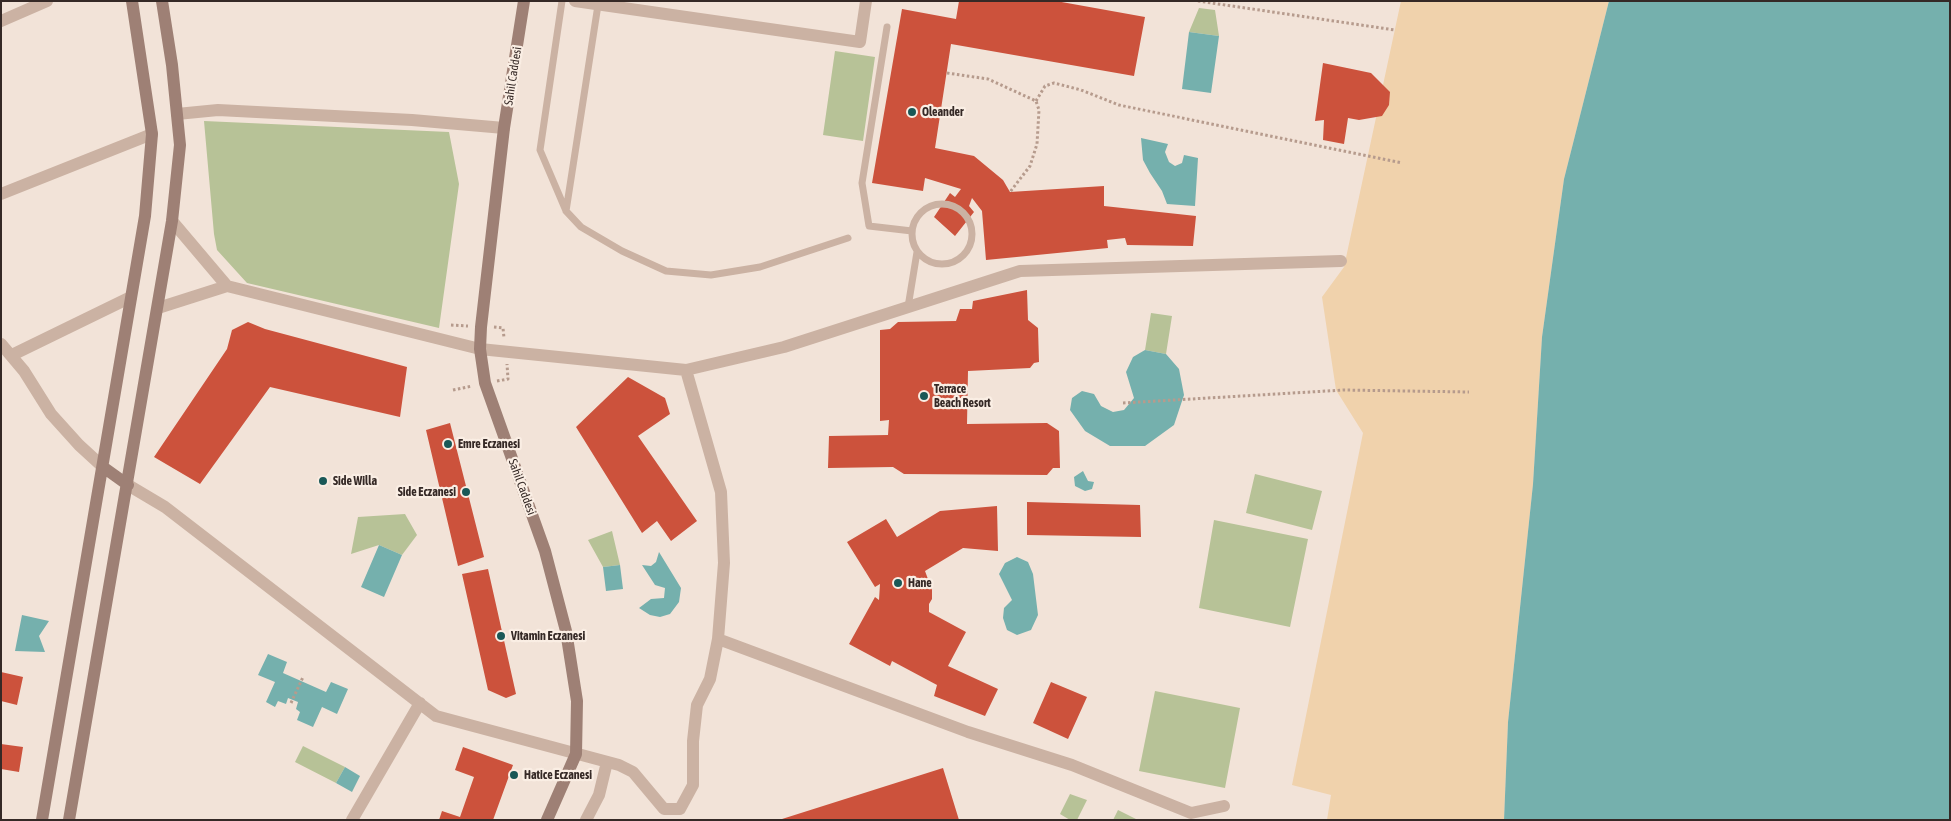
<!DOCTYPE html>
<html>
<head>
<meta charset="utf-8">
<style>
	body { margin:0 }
	#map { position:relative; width:1951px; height:821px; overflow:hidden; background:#f2e3d8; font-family:"Asap Condensed",sans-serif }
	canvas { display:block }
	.frame { position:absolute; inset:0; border:2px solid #352926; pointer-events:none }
</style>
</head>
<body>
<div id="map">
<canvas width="1951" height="821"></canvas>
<div class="frame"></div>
</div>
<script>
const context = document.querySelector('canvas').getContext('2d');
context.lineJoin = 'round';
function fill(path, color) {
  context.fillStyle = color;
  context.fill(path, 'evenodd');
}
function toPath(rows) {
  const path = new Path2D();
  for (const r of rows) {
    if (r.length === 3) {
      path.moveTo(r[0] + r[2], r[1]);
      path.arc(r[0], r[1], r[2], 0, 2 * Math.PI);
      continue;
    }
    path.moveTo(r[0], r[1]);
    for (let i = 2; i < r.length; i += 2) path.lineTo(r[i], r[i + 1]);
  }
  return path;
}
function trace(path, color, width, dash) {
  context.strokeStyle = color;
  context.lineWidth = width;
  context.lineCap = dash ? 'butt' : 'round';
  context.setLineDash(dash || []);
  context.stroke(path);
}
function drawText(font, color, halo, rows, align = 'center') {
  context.font = font + ' "Asap Condensed",sans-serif';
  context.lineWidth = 4.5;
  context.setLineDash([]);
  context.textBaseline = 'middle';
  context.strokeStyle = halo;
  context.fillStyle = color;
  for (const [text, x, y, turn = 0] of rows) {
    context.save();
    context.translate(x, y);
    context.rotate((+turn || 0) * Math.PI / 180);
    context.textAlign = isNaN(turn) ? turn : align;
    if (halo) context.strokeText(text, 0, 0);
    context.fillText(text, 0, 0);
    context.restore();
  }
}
fill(toPath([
	[1199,8,1215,10,1219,36,1189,32],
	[835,51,875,57,863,141,823,135],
	[204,121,449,132,459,184,439,328,247,283,217,250,214,234],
	[1151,313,1172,316,1166,354,1145,350],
	[1255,474,1322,491,1312,530,1246,513],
	[405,514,417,535,402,555,379,545,351,554,358,517],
	[1214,520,1308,539,1290,627,1199,608],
	[612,531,620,565,603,567,588,540],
	[1155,691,1240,708,1225,788,1139,771],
	[303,746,345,767,336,783,295,762],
	[1070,794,1087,800,1077,820,1070,820,1060,814],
	[1118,810,1138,820,1113,820]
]), '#b7c297');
fill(toPath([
	[1401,1,1609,1,1564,179,1542,337,1533,484,1508,722,1504,820,1327,820,1331,795,1292,785,1363,433,1336,390,1322,297,1344,267]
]), '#f0d2ac');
fill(toPath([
	[1609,1,1950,1,1950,820,1504,820,1508,722,1533,484,1542,337,1564,179],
	[1189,32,1219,36,1211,93,1182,89],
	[1141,138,1168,144,1165,152,1169,162,1175,166,1182,163,1184,155,1198,158,1195,206,1167,204,1162,191,1150,173,1143,160],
	[1145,350,1166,354,1179,369,1184,395,1174,425,1145,446,1110,446,1085,431,1070,410,1072,398,1082,391,1094,394,1101,406,1113,412,1124,410,1134,398,1126,372,1133,357],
	[1083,471,1088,481,1094,482,1092,489,1085,491,1075,486,1074,477],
	[379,545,402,555,384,597,361,587],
	[659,552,681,588,679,602,670,614,660,617,650,615,639,608,651,599,664,598,665,588,655,585,642,565,651,566,656,562],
	[1017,557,1028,562,1033,574,1038,615,1031,630,1017,635,1007,630,1003,618,1004,608,1012,600,999,574,1005,563],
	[620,565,623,589,606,591,603,567],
	[22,615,49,621,39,636,45,652,15,651],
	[268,654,287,662,283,673,326,692,331,682,348,689,337,714,322,707,313,727,297,720,300,712,296,709,298,702,288,698,286,704,278,701,275,707,266,702,275,682,258,675],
	[345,767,360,776,352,792,336,783]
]), '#75b0ad');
fill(toPath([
	[959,1,1056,1,1145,17,1134,76,951,44,935,148,974,156,1003,180,1010,192,1104,186,1104,206,1196,216,1193,246,1127,245,1125,238,1107,240,1108,248,986,260,982,211,972,198,969,206,974,212,955,236,934,217,950,193,955,197,961,189,925,178,923,191,872,183,902,9,956,19],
	[1323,63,1371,73,1390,92,1389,105,1382,116,1359,120,1348,118,1344,144,1323,140,1324,120,1315,121],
	[1027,290,1028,320,1038,328,1039,362,1034,363,1030,368,968,371,967,424,1047,423,1059,431,1060,468,1053,468,1047,475,904,474,893,467,828,468,829,436,888,435,889,420,880,421,880,330,890,329,898,322,956,321,960,309,972,309,973,301],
	[248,322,265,329,407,367,400,417,270,387,200,484,154,457,227,349,232,330],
	[628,377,665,398,670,414,638,436,697,521,671,541,657,521,642,533,576,427],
	[450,423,484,557,458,566,426,430],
	[1027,502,1140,505,1141,537,1027,535],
	[997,506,998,551,963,548,925,571,932,590,932,599,929,604,929,612,966,632,948,666,998,689,985,716,934,696,937,685,892,661,890,666,849,644,875,597,879,600,880,584,875,587,847,542,886,519,897,537,940,511],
	[488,569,516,694,506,698,488,690,462,574],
	[1,672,23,677,17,705,1,701],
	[1051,682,1087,697,1068,739,1033,723],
	[1,744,23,747,19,772,1,769],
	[463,747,513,765,493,820,439,820,442,811,460,817,474,777,455,770],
	[943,768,959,820,782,820,782,819]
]), '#cc523c');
trace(toPath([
	[1198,1,1395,30],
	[947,73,988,79,1036,101,1039,110,1037,144,1030,166,1010,192],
	[1036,101,1045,86,1054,83,1081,90,1119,105,1402,163],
	[451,325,468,326],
	[494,327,503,328,504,338],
	[497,381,508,379,507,364],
	[453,390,472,386],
	[1123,403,1344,390,1469,392],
	[291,703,303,677]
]), '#b69b8d', 3, [2.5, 2.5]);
trace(toPath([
	[562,1,540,150,566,211,581,227,622,251,666,271,711,275,760,267,848,238],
	[887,27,862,183,869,226,912,231],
	[942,234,30],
	[566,211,598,5],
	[908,307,917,252]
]), '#cbb2a3', 7);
trace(toPath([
	[575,1,860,42,866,1],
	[1,21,47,1],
	[177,114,218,110,412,120,504,128],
	[1,194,152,134],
	[172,221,227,286,480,349,686,370,784,347,1020,271,1341,261],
	[158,308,227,286],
	[1,344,24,371,51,414,79,445,103,467],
	[12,355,131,297],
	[128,485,165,507,436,716,619,765,633,772,664,809,680,809,693,785,693,741,697,705,710,679,718,639,724,563,721,492,686,370],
	[718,639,968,732,1072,765,1191,813,1224,806],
	[352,820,420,703],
	[586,820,599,795,607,762]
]), '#cbb2a3', 12);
trace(toPath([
	[524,1,504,128,481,327,480,349,485,383,545,551,566,631,577,701,576,754,547,820],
	[103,467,128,485],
	[42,820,145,216,152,134,132,1],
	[69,820,172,221,180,145,172,65,162,1]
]), '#9e8075', 12);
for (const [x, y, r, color] of [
	[912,112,5,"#195857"],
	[924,396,5,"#195857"],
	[448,444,5,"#195857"],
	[323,481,5,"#195857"],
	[466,492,5,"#195857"],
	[898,583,5,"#195857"],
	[501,636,5,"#195857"],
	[514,775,5,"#195857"]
]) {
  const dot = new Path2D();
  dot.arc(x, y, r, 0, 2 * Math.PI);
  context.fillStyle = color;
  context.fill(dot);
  trace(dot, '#faeee4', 2);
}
drawText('12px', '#352926', '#faeee4', [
	["Sahil Caddesi",513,76,-81],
	["Sahil Caddesi",522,487,70]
]);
drawText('bold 12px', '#352926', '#faeee4', [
	["Oleander",922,112],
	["Terrace",934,389],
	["Beach Resort",934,403],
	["Emre Eczanesi",458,444],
	["Side Willa",333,481],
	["Side Eczanesi",456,492,"right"],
	["Hane",908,583],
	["Vitamin Eczanesi",511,636],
	["Hatice Eczanesi",524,775]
], 'left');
</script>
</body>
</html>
